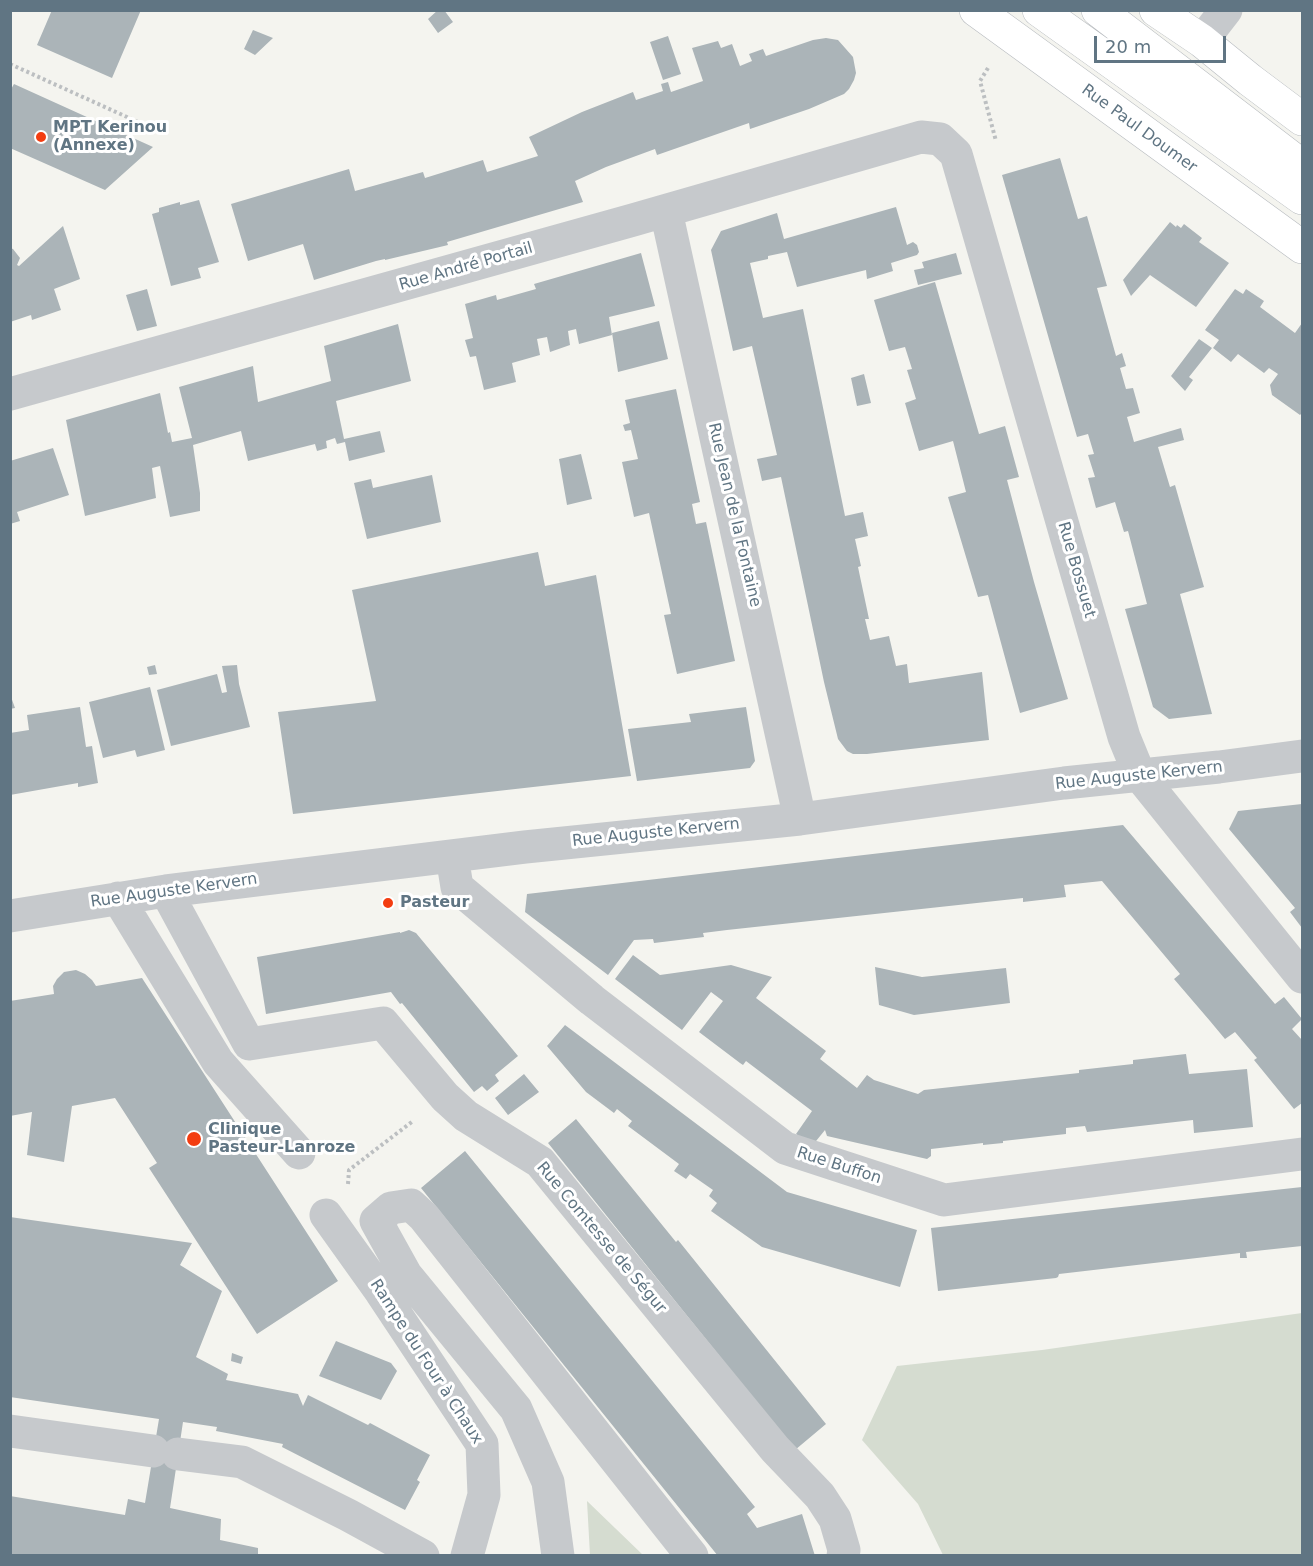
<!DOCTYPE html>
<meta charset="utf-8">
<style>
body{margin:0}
#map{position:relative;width:1313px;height:1566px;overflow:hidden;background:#f4f4ef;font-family:"DejaVu Sans",sans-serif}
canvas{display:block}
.frame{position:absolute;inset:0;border:12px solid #607583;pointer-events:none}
.scale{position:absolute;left:1094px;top:36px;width:132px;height:27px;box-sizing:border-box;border:3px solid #607583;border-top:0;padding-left:8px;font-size:18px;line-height:21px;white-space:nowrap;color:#607583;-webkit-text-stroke:4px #fff;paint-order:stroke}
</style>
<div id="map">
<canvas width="1313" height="1566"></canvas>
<div class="frame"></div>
<div class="scale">20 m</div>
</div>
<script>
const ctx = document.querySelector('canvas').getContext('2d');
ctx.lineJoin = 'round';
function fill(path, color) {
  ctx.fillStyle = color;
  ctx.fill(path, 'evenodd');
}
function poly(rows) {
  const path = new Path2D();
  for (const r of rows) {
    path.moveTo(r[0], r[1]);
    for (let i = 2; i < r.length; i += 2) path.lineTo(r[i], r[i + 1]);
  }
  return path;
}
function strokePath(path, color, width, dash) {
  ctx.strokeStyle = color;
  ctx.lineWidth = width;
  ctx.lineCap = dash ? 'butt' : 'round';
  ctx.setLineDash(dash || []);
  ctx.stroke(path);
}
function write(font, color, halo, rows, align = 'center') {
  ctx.font = font + ' "DejaVu Sans",sans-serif';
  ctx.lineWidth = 6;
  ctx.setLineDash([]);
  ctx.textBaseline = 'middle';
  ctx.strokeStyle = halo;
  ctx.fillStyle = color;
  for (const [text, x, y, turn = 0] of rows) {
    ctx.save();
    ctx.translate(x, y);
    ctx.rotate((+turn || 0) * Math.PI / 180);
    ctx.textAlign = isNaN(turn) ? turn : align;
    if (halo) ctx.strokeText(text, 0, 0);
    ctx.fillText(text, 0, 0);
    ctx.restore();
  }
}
const green = poly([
 [1302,1313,1302,1555,943,1555,918,1504,862,1440,897,1366,1042,1350],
 [587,1501,643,1555,590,1555]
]);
const building = poly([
 [52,10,141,10,112,78,37,45],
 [438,10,444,10,453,22,438,33,428,19],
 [253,30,273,38,255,55,244,49],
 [668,36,681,74,663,80,650,42],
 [826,38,838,40,853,57,856,73,854,80,849,89,844,94,809,109,750,129,749,123,657,155,655,149,606,167,575,181,583,202,447,242,448,245,444,246,385,260,385,259,376,261,314,280,303,244,248,261,231,204,349,169,355,191,423,172,425,178,483,160,487,172,538,156,529,137,582,112,633,92,636,100,663,91,661,84,668,82,671,92,703,81,692,48,718,41,721,48,732,44,740,66,752,61,749,54,763,49,766,56,813,40],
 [14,84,153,147,105,190,10,148,10,91],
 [1060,158,1078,219,1087,216,1107,286,1097,288,1116,356,1122,353,1126,366,1120,368,1126,389,1133,388,1140,413,1127,417,1134,442,1181,428,1184,440,1158,447,1170,487,1175,485,1204,587,1180,594,1212,714,1169,719,1153,707,1125,609,1147,604,1128,531,1124,532,1115,502,1096,508,1088,478,1095,477,1088,455,1094,454,1088,434,1077,437,1002,175],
 [199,200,219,262,198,268,201,278,171,286,152,214,159,212,159,208,180,202,180,205],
 [896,207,907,245,913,242,917,245,919,252,917,255,891,263,893,271,867,279,866,270,797,287,787,252,768,256,768,259,750,263,763,318,803,309,845,516,863,512,868,536,855,539,861,566,858,567,869,619,865,619,870,640,889,636,896,666,907,664,909,683,982,672,989,740,867,754,853,754,847,751,838,739,824,682,781,477,762,481,757,459,777,455,752,346,733,351,711,250,721,231,777,213,784,239],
 [1170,222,1176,227,1177,225,1181,228,1184,224,1202,238,1199,242,1229,263,1196,307,1150,275,1131,296,1123,280],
 [63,226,80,279,54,289,61,310,32,320,31,315,10,322,10,248,13,249,20,258,17,265,19,266],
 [641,253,655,306,609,317,612,335,579,344,576,329,568,331,570,345,550,352,547,337,537,339,540,355,512,363,516,382,484,390,476,356,470,357,465,340,473,338,465,304,496,295,497,300,536,289,534,284],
 [956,253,962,274,918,285,914,270,924,268,922,262],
 [935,282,979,434,1005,426,1019,477,1007,480,1034,582,1068,699,1020,713,988,595,978,597,948,497,966,492,953,441,919,451,905,403,916,399,907,370,912,369,905,347,889,351,874,300],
 [147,289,157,326,137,331,126,295],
 [1235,289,1243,294,1246,289,1264,301,1260,307,1295,333,1302,323,1302,413,1300,415,1272,395,1270,385,1278,374,1269,368,1264,373,1238,354,1231,362,1213,348,1219,340,1205,330],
 [659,321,668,359,618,372,612,333],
 [398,324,411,381,336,401,344,439,380,431,385,452,349,461,345,442,337,444,335,438,326,441,327,448,317,451,315,444,248,461,241,431,193,445,200,493,200,511,170,517,160,466,152,468,156,498,85,516,66,420,160,393,168,433,170,432,172,442,192,438,179,387,253,366,258,402,331,381,324,346],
 [1199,339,1212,348,1189,377,1193,380,1185,391,1171,376],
 [864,374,871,403,857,406,851,378],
 [676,389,700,502,692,504,696,524,706,522,735,661,677,674,664,615,671,614,649,513,634,517,622,462,638,459,631,430,625,431,623,425,630,423,625,400],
 [53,448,69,495,17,512,20,521,10,524,10,461],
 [581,454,592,499,567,505,559,459],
 [432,475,441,522,367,539,354,483,371,479,373,488],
 [538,552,545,586,596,575,631,776,293,814,278,712,376,701,352,590],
 [155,665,157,674,149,675,147,667],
 [237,665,239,684,250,727,171,746,157,690,217,674,222,693,227,692,222,666],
 [150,687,165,750,137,757,135,750,103,758,89,702],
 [10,694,15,708,10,709],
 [80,707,86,747,92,746,98,783,78,787,78,783,10,795,10,733,29,730,27,715],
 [746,707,755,761,750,768,637,781,628,729,691,722,689,714],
 [1302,804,1302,928,1290,912,1295,908,1229,829,1238,811],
 [1123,825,1275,1004,1284,997,1302,1019,1292,1029,1302,1040,1302,1103,1294,1109,1254,1060,1257,1058,1235,1032,1225,1039,1210,1021,1174,979,1180,974,1102,881,1064,885,1066,897,1023,902,1023,898,727,930,703,933,704,937,654,943,653,939,634,940,608,975,525,912,527,894],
 [409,930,416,933,518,1056,495,1075,499,1081,487,1091,482,1086,474,1092,402,1003,400,1004,391,992,266,1014,257,957,400,932,400,933],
 [633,955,660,975,731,965,772,977,756,998,826,1051,820,1059,857,1088,867,1075,874,1080,918,1094,924,1090,1079,1073,1079,1070,1133,1064,1133,1060,1186,1054,1189,1074,1247,1069,1253,1127,1194,1133,1193,1120,1087,1132,1085,1126,1066,1128,1066,1134,1003,1141,1003,1143,983,1145,983,1143,931,1149,931,1156,927,1159,827,1136,825,1130,812,1146,796,1134,812,1111,746,1061,743,1065,740,1063,699,1032,723,1001,711,992,682,1030,615,979],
 [875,967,922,977,1006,968,1010,1003,914,1015,879,1005],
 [76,970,85,974,92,980,96,986,142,978,338,1281,257,1334,149,1168,157,1163,115,1098,72,1106,64,1162,27,1155,32,1112,10,1116,10,1001,54,994,53,986,57,979,64,972],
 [565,1025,787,1192,917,1230,900,1287,762,1247,711,1211,717,1203,709,1196,713,1190,690,1174,686,1179,674,1171,679,1164,628,1126,632,1121,617,1109,614,1113,586,1092,547,1046],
 [524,1074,539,1092,508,1115,495,1098],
 [576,1119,676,1242,678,1240,826,1424,795,1450,548,1143],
 [465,1151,755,1507,747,1514,757,1528,802,1514,815,1556,718,1556,421,1188],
 [1302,1187,1302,1246,1246,1252,1247,1258,1240,1258,1240,1253,1059,1274,1058,1277,1056,1278,938,1291,931,1228],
 [10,1217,192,1243,180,1265,222,1291,196,1357,228,1374,226,1380,298,1394,303,1406,308,1395,368,1425,370,1423,430,1455,417,1480,420,1482,405,1510,282,1447,283,1444,216,1431,217,1427,183,1422,170,1508,221,1519,220,1540,258,1548,258,1556,10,1556,10,1496,125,1515,128,1499,145,1503,159,1419,10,1397],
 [336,1341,391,1363,397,1371,381,1400,319,1376],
 [232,1353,243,1357,241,1364,231,1361]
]);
const path = poly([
 [10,64,149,127],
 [988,68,980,81,996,141],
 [348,1184,349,1170,413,1121]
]);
const minor = poly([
 [1202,41,1226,10],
 [666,211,800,819],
 [10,394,633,220,921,137,940,139,956,154,1124,737,1140,776,1302,977],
 [452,856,457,887,592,1000,785,1148,944,1200,1302,1154],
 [166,891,249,1044,383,1023,445,1097,466,1116,540,1162,775,1449,820,1496,835,1519,844,1550,843,1556],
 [118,898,218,1062,299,1153],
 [10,916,166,891,525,847,800,819,1064,783,1219,767,1302,756],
 [326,1215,381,1292,482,1444,484,1495,467,1556],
 [10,1431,153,1451],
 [178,1454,242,1462,348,1515,423,1556],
 [558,1556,548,1482,516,1409,406,1275,376,1221,391,1208,411,1205,424,1217,692,1556]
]);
const major = poly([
 [976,10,1302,247],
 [1039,10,1302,198],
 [1098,10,1302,166],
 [1156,10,1202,41,1250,80,1302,119]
]);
const markers = [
 [41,137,6,"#f33d11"],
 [388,903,6,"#f33d11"],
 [194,1139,8,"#f33d11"]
];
const poiNames = [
 ["MPT Kerinou",53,128],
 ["(Annexe)",53,146],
 ["Pasteur",400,903],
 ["Clinique",208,1130],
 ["Pasteur-Lanroze",208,1148]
];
const streetNames = [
 ["Rue Paul Doumer",1139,129,36],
 ["Rue André Portail",466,267,-16],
 ["Rue Jean de la Fontaine",734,515,77],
 ["Rue Bossuet",1076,570,74],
 ["Rue Auguste Kervern",1139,776,-6],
 ["Rue Auguste Kervern",656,833,-6],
 ["Rue Auguste Kervern",174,891,-8],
 ["Rue Buffon",839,1166,18],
 ["Rue Comtesse de Ségur",601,1238,50],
 ["Rampe du Four à Chaux",426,1362,57]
];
fill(green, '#d5dcd0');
fill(building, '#abb4b8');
strokePath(major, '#b6babe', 34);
strokePath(path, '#bcbfc1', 4, [3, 3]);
strokePath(minor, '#c6c9cc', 33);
strokePath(major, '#fff', 33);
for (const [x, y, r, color] of markers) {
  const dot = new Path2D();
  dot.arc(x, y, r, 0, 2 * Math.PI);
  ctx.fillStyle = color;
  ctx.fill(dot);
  strokePath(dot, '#fff', 2);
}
write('bold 16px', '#607583', '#fff', poiNames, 'left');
write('16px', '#607583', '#fff', streetNames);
</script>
